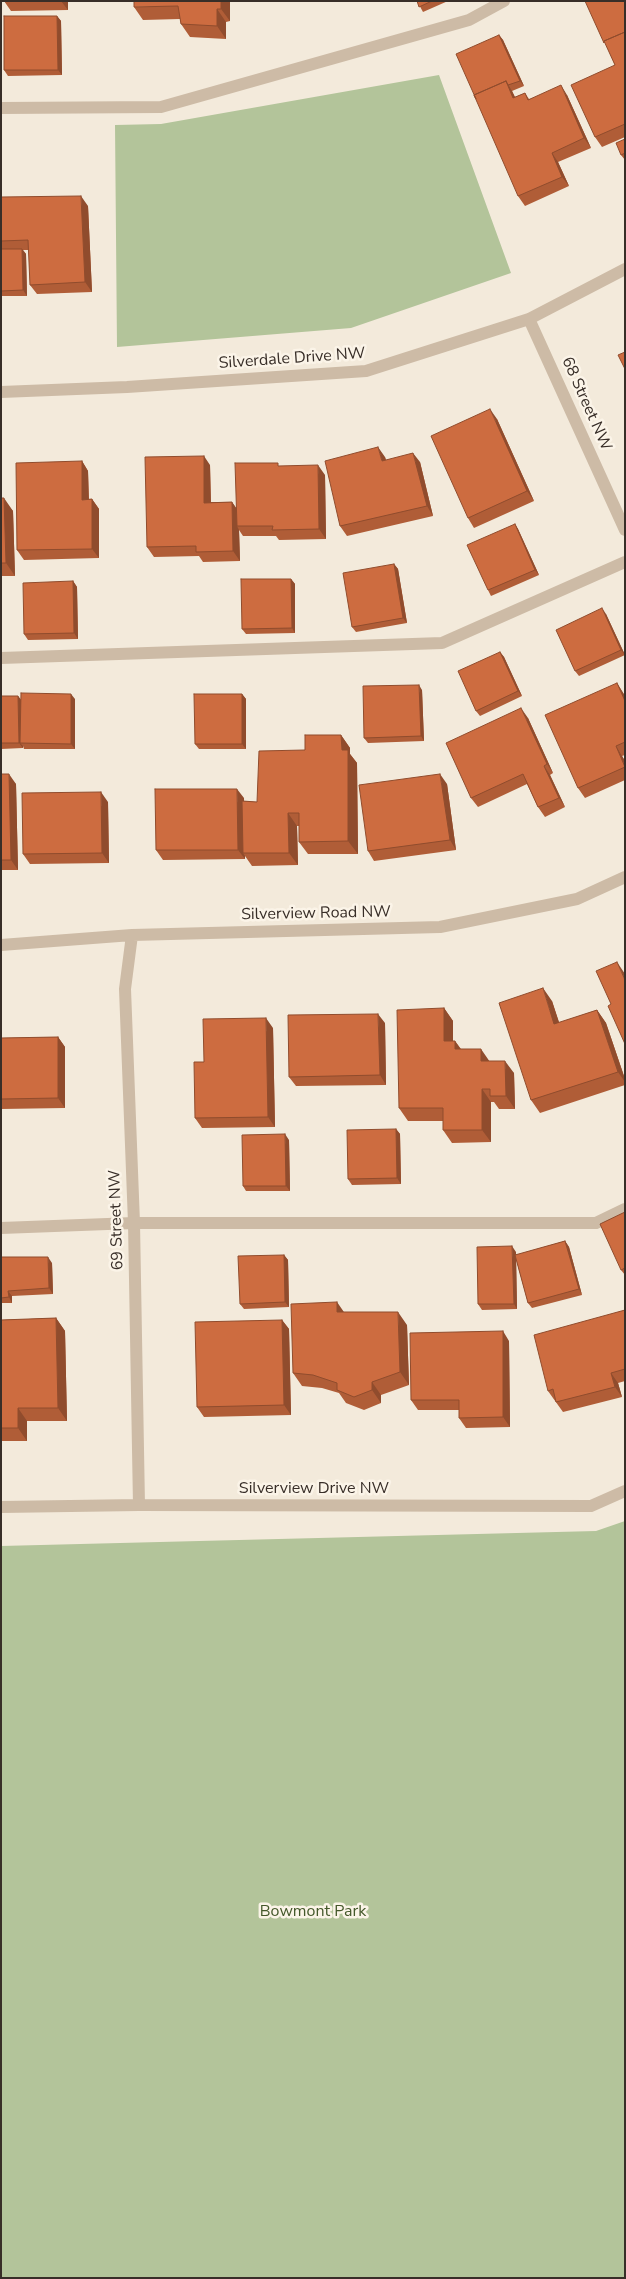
<!DOCTYPE html>
<style>
body{margin:0}
#map{position:relative;width:626px;height:2279px;overflow:hidden;background:#f3eadb;font-family:"Nunito Sans",sans-serif}
canvas{display:block}
.frame{position:absolute;inset:0;border:2px solid #382e28;pointer-events:none}
</style>
<div id="map">
<canvas width="626" height="2279"></canvas>
<div class="frame"></div>
</div>
<script>
const ctx = document.querySelector('canvas').getContext('2d');
ctx.lineJoin = 'round';
function fill(path, color) {
  ctx.fillStyle = color;
  ctx.fill(path, 'evenodd');
}
function poly(rows) {
  const path = new Path2D();
  for (const r of rows) {
    path.moveTo(r[0], r[1]);
    for (let i = 2; i < r.length; i += 2) path.lineTo(r[i], r[i + 1]);
  }
  return path;
}
function strokePath(path, color, width, dash) {
  ctx.strokeStyle = color;
  ctx.lineWidth = width;
  ctx.lineCap = dash ? 'butt' : 'round';
  ctx.setLineDash(dash || []);
  ctx.stroke(path);
}
function write(font, color, halo, rows, align = 'center') {
  ctx.font = font + ' "Nunito Sans",sans-serif';
  ctx.lineWidth = 5;
  ctx.setLineDash([]);
  ctx.textBaseline = 'middle';
  ctx.strokeStyle = halo;
  ctx.fillStyle = color;
  for (const [text, x, y, turn = 0] of rows) {
    ctx.save();
    ctx.translate(x, y);
    ctx.rotate((+turn || 0) * Math.PI / 180);
    ctx.textAlign = isNaN(turn) ? turn : align;
    if (halo) ctx.strokeText(text, 0, 0);
    ctx.fillText(text, 0, 0);
    ctx.restore();
  }
}
const green = poly([
 [439,75,511,273,351,328,117,347,115,125,161,124],
 [625,1521,625,2278,1,2278,1,1546,596,1531]
]);
const minor = poly([
 [1,108,161,107,469,20,504,1],
 [529,319,625,530],
 [1,392,127,387,366,371,529,319,625,269],
 [1,658,442,643,625,562],
 [132,935,125,989,134,1223,139,1505],
 [1,945,132,935,440,927,577,899,625,877],
 [1,1228,134,1223,596,1223,625,1209],
 [1,1507,139,1505,591,1506,625,1491]
]);
const wall = poly([
 [4,1,68,1,68,10,11,11],
 [230,1,230,21,226,22,226,39,190,37,181,24,180,19,143,20,134,7],
 [417,1,448,1,423,12],
 [625,1,625,137,602,147,595,137,615,65,606,44],
 [57,16,61,21,62,75,8,76,4,70],
 [499,35,503,40,524,86,512,91,515,97,525,93,529,99,567,95,591,148,558,162,569,186,525,206,518,196],
 [625,139,625,160,621,155],
 [1,197,88,206,92,292,37,294,30,285,29,250,23,250,26,254,27,296,1,296],
 [497,419,534,501,474,528,468,518],
 [385,457,386,460,420,462,433,516,347,536,340,526],
 [82,461,88,471,89,499,92,499,99,509,99,558,24,560,17,550],
 [210,465,211,502,232,502,236,508,281,466,325,475,326,539,279,540,276,536,243,536,239,530,240,561,203,562,199,556,154,557,147,547],
 [1,498,13,511,15,576,1,576],
 [515,524,518,529,539,575,491,596,488,590],
 [394,564,398,569,407,623,356,632,352,627],
 [291,579,295,584,295,633,246,634,242,629],
 [73,581,77,587,78,639,28,640,24,634],
 [606,614,625,655,579,676,575,671],
 [500,652,504,657,522,696,480,716,476,711],
 [617,683,625,696,625,755,622,756,625,761,625,780,585,798,578,788],
 [422,690,424,741,368,743,364,738],
 [242,694,246,699,246,749,199,749,195,744],
 [1,696,18,696,21,700,75,699,75,749,24,749,23,746,23,748,1,749],
 [528,718,553,773,550,775,565,807,545,817,538,807,527,784,478,807,471,798],
 [341,735,350,748,350,754,357,763,358,854,308,854,299,842,299,826,297,826,298,865,252,866,245,856,245,859,163,860,156,850,244,798,244,801,257,802,305,750],
 [1,774,16,784,18,870,1,870],
 [447,784,456,850,374,861,368,851],
 [108,802,109,863,30,864,23,854],
 [552,1001,559,1023,597,1010,606,1023,625,1079,625,1085,540,1113,531,1100],
 [444,1008,453,1021,453,1041,455,1041,461,1049,489,1061,514,1073,515,1109,499,1109,494,1102,491,1102,491,1142,452,1143,443,1130,443,1121,408,1121,399,1108],
 [385,1023,386,1085,296,1086,289,1077],
 [273,1028,275,1127,202,1128,195,1118,204,1062],
 [58,1037,65,1047,65,1108,1,1109,1,1038],
 [396,1129,400,1134,401,1184,352,1185,348,1179],
 [289,1140,290,1191,246,1191,243,1186],
 [625,1212,625,1275,621,1270],
 [565,1241,569,1247,582,1295,532,1308,528,1303,516,1259,517,1309,482,1310,478,1304,516,1252,516,1255],
 [284,1255,288,1260,289,1307,244,1309,240,1304],
 [1,1257,52,1263,53,1294,12,1296,12,1303,1,1303],
 [625,1310,625,1381,618,1383,622,1397,563,1412,548,1391],
 [56,1318,65,1331,67,1421,27,1421,27,1441,1,1441,1,1320],
 [282,1320,289,1329,291,1415,204,1417,197,1407],
 [407,1325,409,1385,381,1395,381,1403,364,1410,346,1403,339,1393,322,1388,302,1386,293,1373],
 [509,1341,510,1427,466,1428,459,1418,459,1410,418,1410,411,1400]
]);
const shadedWall = poly([
 [61,1,68,1,68,10],
 [221,1,230,1,230,21,221,9],
 [217,9,226,22,226,39,217,26],
 [57,16,61,21,62,75,58,70],
 [499,35,503,40,524,86,520,81],
 [506,81,512,91,520,108,513,98],
 [561,85,567,95,591,148,584,138],
 [552,153,558,162,569,186,562,177],
 [81,196,88,206,92,292,85,282],
 [22,249,26,254,27,296,23,290],
 [490,409,497,419,534,501,527,491],
 [378,447,385,457,389,471,382,461],
 [413,453,420,462,433,516,427,506],
 [204,456,210,465,211,512,204,503],
 [82,461,88,471,89,509,82,500],
 [318,465,325,475,326,539,319,529],
 [4,498,13,511,15,576,6,563],
 [92,499,99,509,99,558,92,549],
 [232,502,239,512,237,526,239,530,240,561,233,551],
 [515,524,518,529,539,575,535,570],
 [394,564,398,569,407,623,403,618],
 [291,579,295,584,295,633,292,628],
 [73,581,77,587,78,639,74,633],
 [602,608,606,614,625,655,621,650],
 [500,652,504,657,522,696,518,691],
 [617,683,625,696,625,701],
 [419,685,422,690,424,741,421,736],
 [71,694,75,699,75,749,71,744],
 [242,694,246,699,246,749,242,744],
 [18,696,22,701,20,743,23,746,23,748,19,743],
 [521,708,528,718,553,773,547,764],
 [341,735,350,748,350,754,357,763,358,854,348,841],
 [616,746,625,761,625,766],
 [544,766,550,775,565,807,559,798],
 [9,774,16,784,18,870,11,860],
 [440,774,447,784,456,850,450,840],
 [237,789,244,798,245,853,243,853,245,856,245,859,238,850],
 [101,792,108,802,109,863,102,853],
 [288,813,297,826,298,865,289,853],
 [617,962,625,974,625,980],
 [543,988,552,1001,564,1037,554,1024],
 [444,1008,453,1021,453,1054,444,1041],
 [597,1010,606,1023,625,1079,625,1082,618,1072],
 [378,1014,385,1023,386,1085,380,1075],
 [266,1018,273,1028,275,1127,268,1117],
 [58,1037,65,1047,65,1108,58,1098],
 [455,1041,464,1054,455,1049],
 [481,1049,490,1062,481,1061],
 [505,1061,514,1073,515,1109,506,1096],
 [482,1089,491,1102,491,1142,482,1130],
 [396,1129,400,1134,401,1184,397,1178],
 [285,1134,289,1140,290,1191,286,1186],
 [565,1241,569,1247,582,1295,579,1289],
 [512,1246,516,1252,517,1309,514,1304],
 [284,1255,288,1260,289,1307,285,1302],
 [48,1257,52,1263,53,1294,49,1288],
 [8,1291,12,1296,12,1303,9,1297],
 [337,1302,346,1315,337,1312],
 [398,1312,407,1325,409,1385,400,1372],
 [56,1318,65,1331,67,1421,58,1408],
 [282,1320,289,1329,291,1415,284,1405],
 [503,1331,509,1341,510,1427,503,1417],
 [611,1373,618,1383,622,1397,615,1387],
 [372,1382,381,1395,381,1403,372,1390],
 [18,1408,27,1421,27,1441,18,1428]
]);
const building = poly([
 [134,1,221,1,221,9,217,9,217,26,181,24,178,6,134,7,134,1],
 [417,1,432,1,419,7,417,1],
 [585,1,625,1,625,32,604,41,604,43,585,1],
 [4,16,57,16,58,70,4,70,4,16],
 [625,32,625,124,595,137,571,85,615,65,604,41,625,32],
 [499,35,520,81,508,85,506,81,474,95,476,99,456,54,499,35],
 [506,81,513,98,525,93,528,100,561,85,584,138,552,153,562,177,518,196,474,95,506,81],
 [625,139,625,153,621,155,616,143,625,139],
 [81,196,85,282,30,285,28,240,1,241,1,197,81,196],
 [1,249,22,249,23,290,1,291,1,249],
 [625,352,625,369,618,355,625,352],
 [490,409,527,491,468,518,431,436,490,409],
 [378,447,382,461,413,453,427,506,340,526,325,461,378,447],
 [204,456,204,503,232,502,233,551,196,552,196,546,147,547,145,457,204,456],
 [82,461,82,500,92,499,92,549,17,550,16,463,82,461],
 [235,463,278,463,278,466,318,465,319,529,272,530,273,526,237,526,235,463],
 [1,498,4,498,6,563,1,563,1,498],
 [515,524,535,570,488,590,467,545,515,524],
 [394,564,403,618,352,627,343,573,394,564],
 [241,579,291,579,292,628,242,629,241,579],
 [73,581,74,633,24,634,23,583,73,581],
 [602,608,621,650,575,671,556,630,602,608],
 [500,652,518,691,476,711,458,671,500,652],
 [617,683,625,701,625,742,616,746,625,767,578,788,545,715,617,683],
 [419,685,421,736,364,738,363,686,419,685],
 [21,693,71,694,71,744,20,743,21,693],
 [194,694,242,694,242,744,195,744,194,694],
 [1,696,18,696,19,743,1,743,1,696],
 [521,708,547,764,544,766,559,798,538,807,523,774,471,798,446,743,521,708],
 [305,735,341,735,342,750,348,750,348,841,299,842,299,813,288,813,289,853,243,853,242,801,257,802,259,751,305,750,305,735],
 [1,774,9,774,11,860,1,860,1,774],
 [440,774,450,840,368,851,359,785,440,774],
 [155,789,237,789,238,850,156,850,155,789],
 [101,792,102,853,23,854,22,793,101,792],
 [617,962,625,980,625,1044,608,1006,611,1004,596,971,617,962],
 [543,988,554,1024,597,1010,618,1072,531,1100,499,1003,543,988],
 [444,1008,444,1041,455,1041,455,1049,481,1049,481,1061,505,1061,506,1096,490,1096,490,1089,482,1089,482,1130,443,1130,443,1108,399,1108,397,1010,444,1008],
 [378,1014,380,1075,289,1077,288,1015,378,1014],
 [266,1018,268,1117,195,1118,194,1062,204,1062,203,1019,266,1018],
 [58,1037,58,1098,1,1099,1,1038,58,1037],
 [396,1129,397,1178,348,1179,347,1130,396,1129],
 [285,1134,286,1186,243,1186,242,1135,285,1134],
 [625,1212,625,1268,621,1270,600,1224,625,1212],
 [565,1241,579,1289,528,1303,515,1255,565,1241],
 [512,1246,514,1304,478,1304,477,1247,512,1246],
 [284,1255,285,1302,240,1304,238,1256,284,1255],
 [1,1257,48,1257,49,1288,8,1291,9,1297,1,1298,1,1257],
 [337,1302,337,1312,398,1312,400,1372,372,1382,372,1390,354,1397,337,1390,337,1383,313,1375,293,1373,291,1304,337,1302],
 [625,1310,625,1369,611,1373,615,1387,556,1402,553,1389,548,1391,534,1335,625,1310],
 [56,1318,58,1408,18,1408,18,1428,1,1428,1,1320,56,1318],
 [282,1320,284,1405,197,1407,195,1322,282,1320],
 [503,1331,503,1417,459,1418,459,1400,411,1400,410,1333,503,1331]
]);
const streetNames = [
 ["Silverdale Drive NW",292,359,-4],
 ["68 Street NW",586,404,66],
 ["Silverview Road NW",316,914,-1],
 ["69 Street NW",117,1220,-92],
 ["Silverview Drive NW",314,1489]
];
const parkNames = [
 ["Bowmont Park",313,1912]
];
fill(green, '#b3c49a');
strokePath(minor, '#cdbba6', 12);
fill(wall, '#b05d37');
fill(shadedWall, '#904c2d');
fill(building, '#cd6c40');
strokePath(building, '#904c2d', 1);
write('16px', '#382e28', '#fbf4e8', streetNames);
write('16px', '#44582a', '#fbf4e8', parkNames);
</script>
